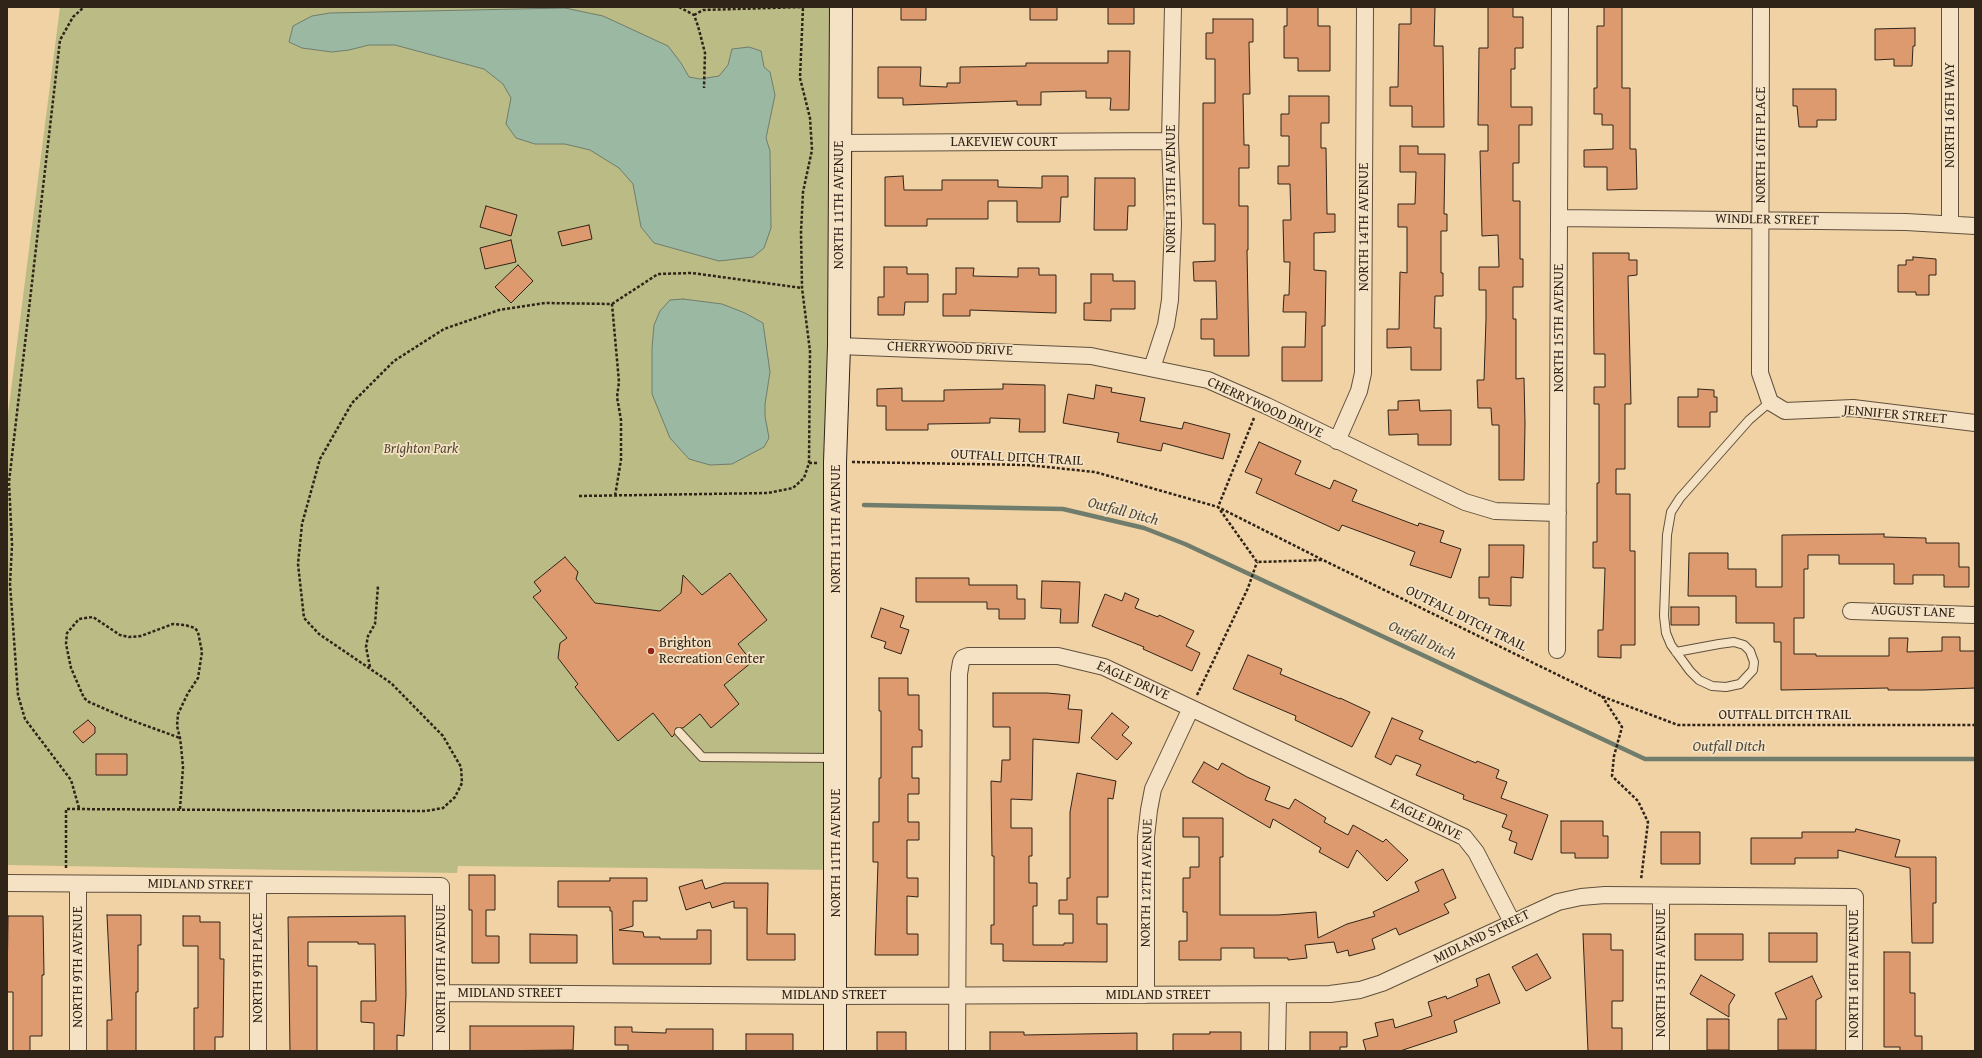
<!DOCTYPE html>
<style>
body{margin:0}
#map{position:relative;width:1982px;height:1058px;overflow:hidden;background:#f0d2a5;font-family:"Gentium Book Plus",serif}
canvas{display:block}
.frame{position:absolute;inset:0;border:8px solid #302419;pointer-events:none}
</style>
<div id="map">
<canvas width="1982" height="1058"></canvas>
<div class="frame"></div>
</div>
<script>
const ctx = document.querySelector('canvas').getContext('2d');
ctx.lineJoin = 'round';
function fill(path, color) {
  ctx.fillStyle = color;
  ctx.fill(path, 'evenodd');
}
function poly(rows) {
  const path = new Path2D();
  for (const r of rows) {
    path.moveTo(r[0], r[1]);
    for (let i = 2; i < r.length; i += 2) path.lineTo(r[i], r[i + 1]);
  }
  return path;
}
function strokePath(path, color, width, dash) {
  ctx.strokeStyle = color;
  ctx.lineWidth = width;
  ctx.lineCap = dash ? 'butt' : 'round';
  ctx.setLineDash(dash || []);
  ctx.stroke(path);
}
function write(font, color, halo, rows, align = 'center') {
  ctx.font = font + ' "Gentium Book Plus",serif';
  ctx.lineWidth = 3.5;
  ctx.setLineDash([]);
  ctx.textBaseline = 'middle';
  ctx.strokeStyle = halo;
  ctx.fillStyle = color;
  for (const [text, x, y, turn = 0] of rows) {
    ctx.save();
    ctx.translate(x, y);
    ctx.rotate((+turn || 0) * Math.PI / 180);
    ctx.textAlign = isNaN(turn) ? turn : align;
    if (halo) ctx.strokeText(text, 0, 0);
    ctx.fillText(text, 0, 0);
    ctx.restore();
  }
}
const green = poly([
 [60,7,842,7,836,870,458,866,457,873,7,865,7,422]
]);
const water = poly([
 [565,8,603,16,668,46,681,63,689,77,700,79,719,76,728,65,732,49,749,47,761,51,764,67,770,72,775,95,766,138,770,151,771,228,764,248,753,257,719,261,654,243,641,227,633,184,619,168,590,150,565,144,535,144,516,138,506,124,511,98,503,84,484,69,395,45,369,45,349,50,332,52,302,48,289,42,293,26,312,16,330,13,565,8],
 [683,299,722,304,745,313,763,323,770,372,765,404,765,416,769,438,764,447,732,464,710,465,689,459,670,438,652,394,652,348,654,325,660,311,670,300,683,299]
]);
const stream = poly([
 [864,505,1063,509,1144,528,1185,544,1645,759,1975,759]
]);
const building = poly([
 [901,7,926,7,926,20,901,20,901,7],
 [1030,7,1057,7,1057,20,1030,20,1030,7],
 [1108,7,1134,7,1134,24,1108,24,1108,7],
 [1287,7,1318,7,1318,26,1330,26,1330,71,1298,71,1298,58,1284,58,1284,26,1287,26,1287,7],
 [1411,7,1435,7,1434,46,1443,46,1444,127,1412,127,1412,106,1390,106,1390,87,1398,87,1399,24,1411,24,1411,7],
 [1488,7,1513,7,1513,17,1523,17,1523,48,1515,48,1515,69,1511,69,1511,107,1532,107,1532,125,1519,125,1519,163,1513,163,1513,201,1520,201,1520,259,1523,259,1523,287,1513,287,1513,319,1516,319,1516,379,1524,378,1525,424,1524,480,1499,480,1499,425,1492,425,1491,408,1478,408,1477,380,1484,380,1486,319,1486,290,1479,290,1479,267,1499,267,1498,235,1482,236,1480,151,1488,151,1488,125,1478,125,1479,48,1488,48,1488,7],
 [1604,7,1622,7,1622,88,1630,88,1630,149,1636,149,1637,189,1607,190,1607,167,1584,167,1584,150,1613,149,1613,125,1602,125,1602,114,1594,114,1594,88,1597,88,1597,26,1604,26,1604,7],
 [1213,19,1253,19,1253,42,1249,42,1250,94,1243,94,1244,145,1249,145,1249,168,1239,168,1239,206,1248,206,1248,250,1247,250,1249,356,1214,356,1214,339,1201,339,1201,319,1217,319,1216,281,1194,281,1193,262,1215,261,1215,224,1203,224,1203,103,1215,103,1215,59,1206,59,1206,33,1213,33,1213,19],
 [1915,28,1915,46,1913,46,1912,66,1894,66,1894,59,1875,60,1875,29,1915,28],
 [1108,51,1130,51,1129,110,1110,110,1111,98,1086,98,1086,91,1041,92,1041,105,1017,105,1017,101,903,105,903,98,878,98,878,67,921,67,920,86,947,87,947,83,960,83,960,67,1026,66,1026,63,1108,63,1108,51],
 [1793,89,1836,89,1836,120,1817,120,1817,127,1799,127,1797,106,1793,106,1793,89],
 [1289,96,1329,96,1329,123,1321,123,1321,148,1326,148,1327,214,1335,214,1335,232,1314,233,1314,270,1326,271,1325,326,1322,326,1322,381,1282,381,1282,347,1305,347,1306,312,1283,312,1284,295,1289,295,1290,262,1284,262,1283,220,1291,220,1290,184,1278,184,1278,166,1289,166,1289,136,1281,136,1281,114,1289,114,1289,96],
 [1400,146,1418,146,1418,154,1445,154,1444,214,1447,214,1447,231,1441,231,1441,273,1443,273,1443,296,1435,296,1434,328,1441,328,1441,370,1411,370,1411,347,1387,348,1387,329,1399,329,1400,272,1407,273,1407,227,1398,227,1398,204,1415,204,1416,172,1400,172,1400,146],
 [903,176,904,190,942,190,942,180,998,180,998,187,1042,188,1042,176,1068,176,1068,197,1061,197,1060,222,1017,222,1017,201,988,201,988,219,927,219,927,226,885,226,885,177,903,176],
 [1095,178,1135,178,1135,206,1128,206,1127,230,1094,230,1095,178],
 [486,206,517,215,511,236,480,227,486,206],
 [589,225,592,239,562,246,558,232,589,225],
 [511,240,516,262,485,269,480,248,511,240],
 [1593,253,1629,253,1629,260,1637,260,1637,275,1628,276,1631,404,1625,404,1625,469,1616,469,1616,494,1630,494,1630,551,1635,551,1635,645,1621,645,1621,658,1598,657,1598,630,1603,630,1605,568,1593,568,1593,542,1597,542,1597,483,1599,483,1599,404,1594,404,1594,387,1605,387,1605,354,1594,354,1593,253],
 [1913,257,1936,259,1936,275,1929,275,1929,295,1916,295,1916,292,1898,292,1898,265,1906,265,1906,260,1913,260,1913,257],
 [518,265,533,281,511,303,495,287,518,265],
 [884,267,907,267,907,274,928,274,928,302,905,302,904,315,878,315,878,297,884,297,884,267],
 [956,268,974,268,973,276,1018,277,1018,268,1039,268,1039,275,1056,275,1056,313,970,310,970,316,943,316,943,294,956,294,956,268],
 [1091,274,1113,274,1113,281,1135,281,1135,309,1111,309,1111,321,1084,320,1084,303,1091,303,1091,274],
 [1003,384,1045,385,1045,432,1019,432,1020,419,990,418,990,423,928,424,928,430,886,430,886,406,877,406,877,389,902,388,902,401,944,401,944,390,1003,389,1003,384],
 [1096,385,1112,388,1111,392,1145,398,1140,421,1182,429,1184,422,1230,434,1223,459,1163,443,1161,451,1117,442,1119,433,1063,423,1068,394,1094,399,1096,385],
 [1698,389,1714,390,1714,397,1717,397,1717,412,1710,412,1710,427,1678,427,1678,397,1698,397,1698,389],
 [1419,400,1420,411,1451,410,1451,445,1418,445,1418,434,1389,435,1388,410,1398,410,1398,401,1419,400],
 [1259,442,1301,461,1295,474,1330,489,1334,480,1357,490,1352,501,1418,526,1419,523,1444,531,1440,542,1461,549,1451,578,1410,565,1415,552,1342,525,1339,531,1256,493,1262,479,1245,472,1259,442],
 [1884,534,1884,537,1926,538,1926,543,1959,543,1959,567,1969,567,1969,587,1944,587,1944,575,1913,575,1913,584,1894,584,1894,564,1839,564,1839,555,1808,555,1808,569,1804,569,1804,618,1794,618,1794,654,1816,654,1816,656,1889,656,1889,638,1908,638,1907,652,1942,651,1942,637,1960,637,1960,651,1975,651,1975,688,1924,690,1888,690,1888,688,1781,690,1781,642,1774,642,1774,623,1736,623,1736,596,1688,596,1689,553,1728,553,1728,569,1756,569,1756,587,1782,587,1782,535,1884,534],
 [1489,545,1524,545,1523,578,1511,577,1511,606,1489,605,1489,598,1479,598,1479,577,1489,577,1489,545],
 [565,557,578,572,576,579,595,603,660,611,681,593,683,575,702,595,730,573,767,620,738,644,752,662,724,685,739,704,711,728,700,714,683,728,676,728,674,735,672,737,653,713,618,741,575,687,578,684,558,658,560,643,567,638,533,597,541,591,534,582,565,557],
 [916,578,969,578,969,585,1017,585,1017,599,1025,599,1025,619,999,619,999,609,987,609,987,602,916,602,916,578],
 [1042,581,1080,582,1078,623,1060,623,1061,609,1041,608,1042,581],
 [1125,593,1139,599,1135,608,1158,617,1159,615,1194,631,1186,646,1200,653,1192,671,1143,649,1144,647,1092,626,1105,594,1122,601,1125,593],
 [1671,607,1699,607,1699,625,1671,625,1671,607],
 [881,608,904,616,900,627,909,630,901,654,884,648,886,642,871,637,881,608],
 [1248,655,1282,669,1280,674,1340,699,1340,698,1370,712,1352,747,1295,720,1296,716,1233,689,1248,655],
 [879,678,908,678,908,695,919,695,919,730,922,730,922,747,912,747,912,778,919,778,919,794,908,794,908,822,919,822,919,840,907,840,907,878,918,878,918,897,907,896,907,934,918,934,918,955,875,955,878,862,873,862,873,822,879,822,879,778,881,778,881,711,879,711,879,678],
 [993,693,1047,693,1070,695,1068,709,1082,710,1079,743,1033,739,1032,800,1011,799,1011,828,1032,828,1032,856,1029,856,1029,883,1037,883,1037,906,1033,906,1033,945,1064,945,1064,943,1073,943,1073,914,1059,914,1059,900,1067,900,1067,878,1070,878,1070,812,1077,773,1116,781,1113,799,1108,798,1108,897,1097,897,1097,924,1107,924,1107,962,1003,961,1003,944,991,944,991,925,994,925,994,856,992,856,991,781,1001,782,1002,760,1010,760,1010,727,993,727,993,693],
 [1112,713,1129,727,1122,735,1132,743,1117,760,1091,738,1112,713],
 [1392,718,1423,731,1419,739,1476,763,1477,761,1499,770,1496,778,1507,782,1501,798,1548,815,1532,860,1514,853,1517,843,1509,840,1512,831,1502,827,1507,815,1463,799,1464,795,1416,775,1421,765,1396,755,1391,765,1375,757,1392,718],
 [88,720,95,727,95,733,83,743,73,732,88,720],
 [96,754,127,754,127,775,96,775,96,754],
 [1204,762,1218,770,1222,763,1247,777,1270,787,1265,800,1289,809,1295,799,1326,818,1324,822,1348,835,1353,825,1383,842,1386,839,1408,860,1387,881,1357,850,1348,868,1319,852,1321,848,1273,819,1270,828,1192,782,1204,762],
 [1183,818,1223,818,1223,857,1220,857,1220,915,1278,915,1316,912,1318,938,1347,924,1375,916,1373,912,1419,891,1415,882,1443,869,1456,898,1444,904,1449,913,1399,935,1396,928,1372,939,1375,949,1349,956,1348,950,1337,953,1334,942,1305,945,1307,958,1288,960,1288,958,1254,958,1254,948,1221,948,1221,960,1179,960,1179,941,1187,941,1187,912,1183,912,1183,878,1190,878,1190,867,1199,867,1199,837,1183,837,1183,818],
 [1561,821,1603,821,1603,836,1608,836,1608,858,1575,858,1575,853,1561,853,1561,821],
 [1856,829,1900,840,1895,857,1936,857,1936,903,1933,903,1933,943,1912,943,1910,868,1838,850,1838,858,1795,858,1795,864,1751,864,1751,838,1802,838,1802,832,1855,832,1856,829],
 [1661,832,1700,832,1700,864,1661,864,1661,832],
 [469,875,495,875,495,910,486,910,486,936,499,936,499,963,472,963,472,910,469,910,469,875],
 [610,878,647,878,647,901,633,901,633,926,619,930,643,932,644,937,660,937,660,939,697,939,697,930,711,930,711,964,613,964,612,911,610,911,610,907,558,907,558,881,610,881,610,878],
 [702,880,705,889,724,883,768,883,767,934,795,934,795,960,747,960,747,908,734,908,734,901,712,908,710,902,686,910,679,887,702,880],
 [107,915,141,915,141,945,138,945,138,992,136,992,136,1051,107,1051,107,1020,112,1020,107,915],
 [8,916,43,916,44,975,42,975,42,1036,30,1036,30,1051,13,1051,13,992,7,992,8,916],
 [183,916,200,916,200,922,220,922,220,959,224,959,223,1037,215,1037,215,1051,194,1051,194,1008,198,1008,198,946,183,946,183,916],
 [405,916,406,995,404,1036,397,1035,397,1051,374,1051,374,1023,361,1022,361,1001,376,1001,375,944,358,944,358,942,308,942,308,966,317,966,317,1051,290,1051,288,917,405,916],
 [1769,933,1817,933,1817,962,1769,962,1769,933],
 [530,934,577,935,577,963,530,963,530,934],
 [1583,934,1611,934,1611,950,1623,950,1623,1001,1612,1001,1612,1028,1622,1028,1622,1051,1588,1051,1583,934],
 [1695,934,1743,934,1743,960,1695,960,1695,934],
 [1884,952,1910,952,1910,993,1915,993,1915,1036,1922,1036,1922,1051,1900,1051,1900,1047,1884,1047,1884,952],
 [1537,954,1551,978,1526,991,1512,967,1537,954],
 [1489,974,1500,1003,1454,1021,1457,1032,1400,1051,1366,1051,1363,1040,1378,1036,1375,1023,1393,1019,1395,1028,1432,1016,1428,1002,1446,996,1447,999,1478,986,1476,979,1489,974],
 [1701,975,1735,995,1729,1005,1729,1017,1690,994,1701,975],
 [1812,976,1822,997,1816,1000,1816,1050,1778,1050,1778,1019,1787,1019,1775,993,1812,976],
 [1707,1019,1729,1019,1729,1050,1707,1050,1707,1019],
 [470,1026,574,1026,573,1050,470,1051,470,1026],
 [615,1027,632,1027,632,1032,666,1033,666,1029,713,1029,713,1051,628,1051,628,1045,615,1045,615,1027],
 [877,1032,906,1032,906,1051,877,1051,877,1032],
 [990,1032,1024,1032,1024,1035,1137,1033,1137,1051,990,1051,990,1032],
 [1210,1032,1241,1032,1241,1051,1173,1051,1173,1034,1210,1034,1210,1032],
 [1310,1032,1347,1032,1347,1047,1340,1047,1340,1051,1310,1051,1310,1032],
 [746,1034,793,1034,793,1051,746,1051,746,1034]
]);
const path = poly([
 [679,7,694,15,698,26,705,53,704,88],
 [694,15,703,10,803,7],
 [612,304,658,274,692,273,802,288],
 [1254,418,1218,507,1257,562,1322,560],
 [852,462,1027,465,1095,472,1218,507,1323,560,1601,696,1678,725,1975,725],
 [809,463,817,463],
 [579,496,768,493,793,488,804,478,809,463,810,351,802,288,801,232,803,192,812,150,810,118,800,78,803,7],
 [370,667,366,647,368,636,375,624,378,586],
 [1197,695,1248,588,1257,562],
 [1602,696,1622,727,1614,756,1612,776,1638,801,1648,822,1641,880],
 [79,808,71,780,25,719,18,695,10,584,12,545,9,482,60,40,73,17,84,7],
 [180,809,183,767,181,746,180,738,177,726,178,714,188,693,198,678,202,652,198,632,195,628,185,625,173,624,141,636,129,637,120,635,93,617,79,619,67,633,66,644,71,668,84,698,89,702,128,719,180,738],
 [66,868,66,809,426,811,443,808,455,797,462,783,461,767,443,736,391,683,319,634,304,618,298,564,302,524,320,459,352,403,394,361,444,329,499,310,545,303,612,304,619,382,617,397,621,420,621,460,615,496]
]);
const lane = poly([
 [1676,652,1719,644,1734,642,1744,645,1750,651,1754,662,1753,670,1740,684,1726,687,1712,686,1699,680,1690,671,1671,645,1666,633,1664,616,1667,535,1671,512,1680,498,1749,420,1770,402],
 [679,732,702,757,835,758]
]);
const street = poly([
 [1761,7,1760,373,1770,402,1785,411,1853,408,1975,423],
 [839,143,1170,141],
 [1559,218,1906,222,1975,226],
 [1950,224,1950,7],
 [839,346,1091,356,1208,380,1267,406,1465,502,1495,511,1558,513],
 [1152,368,1166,325,1170,300,1173,224,1170,141,1173,7],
 [1337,441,1359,391,1363,373,1365,7],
 [1851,611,1975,615],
 [1557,650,1560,7],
 [7,883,441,886,441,1051],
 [78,884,78,1051],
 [441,993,836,996,1330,994,1360,990,1382,983,1558,902,1581,897,1605,895,1855,897,1854,1051],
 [1146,995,1146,837,1149,810,1153,789,1191,708],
 [258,1051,258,886],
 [957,1051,959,674,961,662,963,658,968,656,1058,656,1104,667,1464,837,1476,852,1512,922],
 [1277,1051,1278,996],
 [1661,1051,1661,896]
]);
const secondary = poly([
 [835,1051,835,462,839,346,841,7]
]);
const markers = [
 [651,651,4,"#8f2418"]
];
const streetNames = [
 ["NORTH 16TH WAY",1950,115,-90],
 ["LAKEVIEW COURT",1004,142],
 ["NORTH 16TH PLACE",1761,145,-90],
 ["NORTH 13TH AVENUE",1171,189,-90],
 ["NORTH 11TH AVENUE",839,205,-90],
 ["WINDLER STREET",1767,220,1],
 ["NORTH 14TH AVENUE",1364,227,-90],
 ["NORTH 15TH AVENUE",1559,328,-90],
 ["CHERRYWOOD DRIVE",950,349,2],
 ["CHERRYWOOD DRIVE",1265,408,25],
 ["JENNIFER STREET",1895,415,5],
 ["OUTFALL DITCH TRAIL",1017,458,3],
 ["NORTH 11TH AVENUE",836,529,-90],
 ["AUGUST LANE",1913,612,2],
 ["OUTFALL DITCH TRAIL",1466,619,26],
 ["EAGLE DRIVE",1133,681,24],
 ["OUTFALL DITCH TRAIL",1785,715],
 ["EAGLE DRIVE",1426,820,26],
 ["NORTH 11TH AVENUE",836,853,-90],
 ["NORTH 12TH AVENUE",1147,883,-89],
 ["MIDLAND STREET",200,885,1],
 ["MIDLAND STREET",1482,937,-26],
 ["NORTH 9TH AVENUE",78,967,-90],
 ["NORTH 9TH PLACE",258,968,-90],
 ["NORTH 10TH AVENUE",441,969,-90],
 ["NORTH 15TH AVENUE",1661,973,-90],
 ["NORTH 16TH AVENUE",1854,974,-90],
 ["MIDLAND STREET",510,993],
 ["MIDLAND STREET",834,995],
 ["MIDLAND STREET",1158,995]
];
const parkNames = [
 ["Brighton Park",421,449]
];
const poiNames = [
 ["Brighton",659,643],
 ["Recreation Center",659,659]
];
const waterNames = [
 ["Outfall Ditch",1123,512,15],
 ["Outfall Ditch",1422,641,25],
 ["Outfall Ditch",1729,747]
];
fill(green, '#bbbb85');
fill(water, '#9bb8a3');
strokePath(water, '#707d6c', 1);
strokePath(stream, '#707d6c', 4.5);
fill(building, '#dd9a6e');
strokePath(building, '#302419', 1);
strokePath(lane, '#60503c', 10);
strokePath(street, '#60503c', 18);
strokePath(secondary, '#302419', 24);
strokePath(path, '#302419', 2.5, [3, 2]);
strokePath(lane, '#f5e2c4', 8);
strokePath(street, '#f5e2c4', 16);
strokePath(secondary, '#f5e2c4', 22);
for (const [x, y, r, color] of markers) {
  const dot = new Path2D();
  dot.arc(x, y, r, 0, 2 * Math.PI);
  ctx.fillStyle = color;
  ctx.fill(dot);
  strokePath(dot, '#f5e2c4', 1.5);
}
write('14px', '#302419', '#f5e2c4', streetNames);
write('italic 14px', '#534a34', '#f5e2c4', parkNames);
write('14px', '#302419', '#f5e2c4', poiNames, 'left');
write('italic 15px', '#4b493c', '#f5e2c4', waterNames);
</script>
